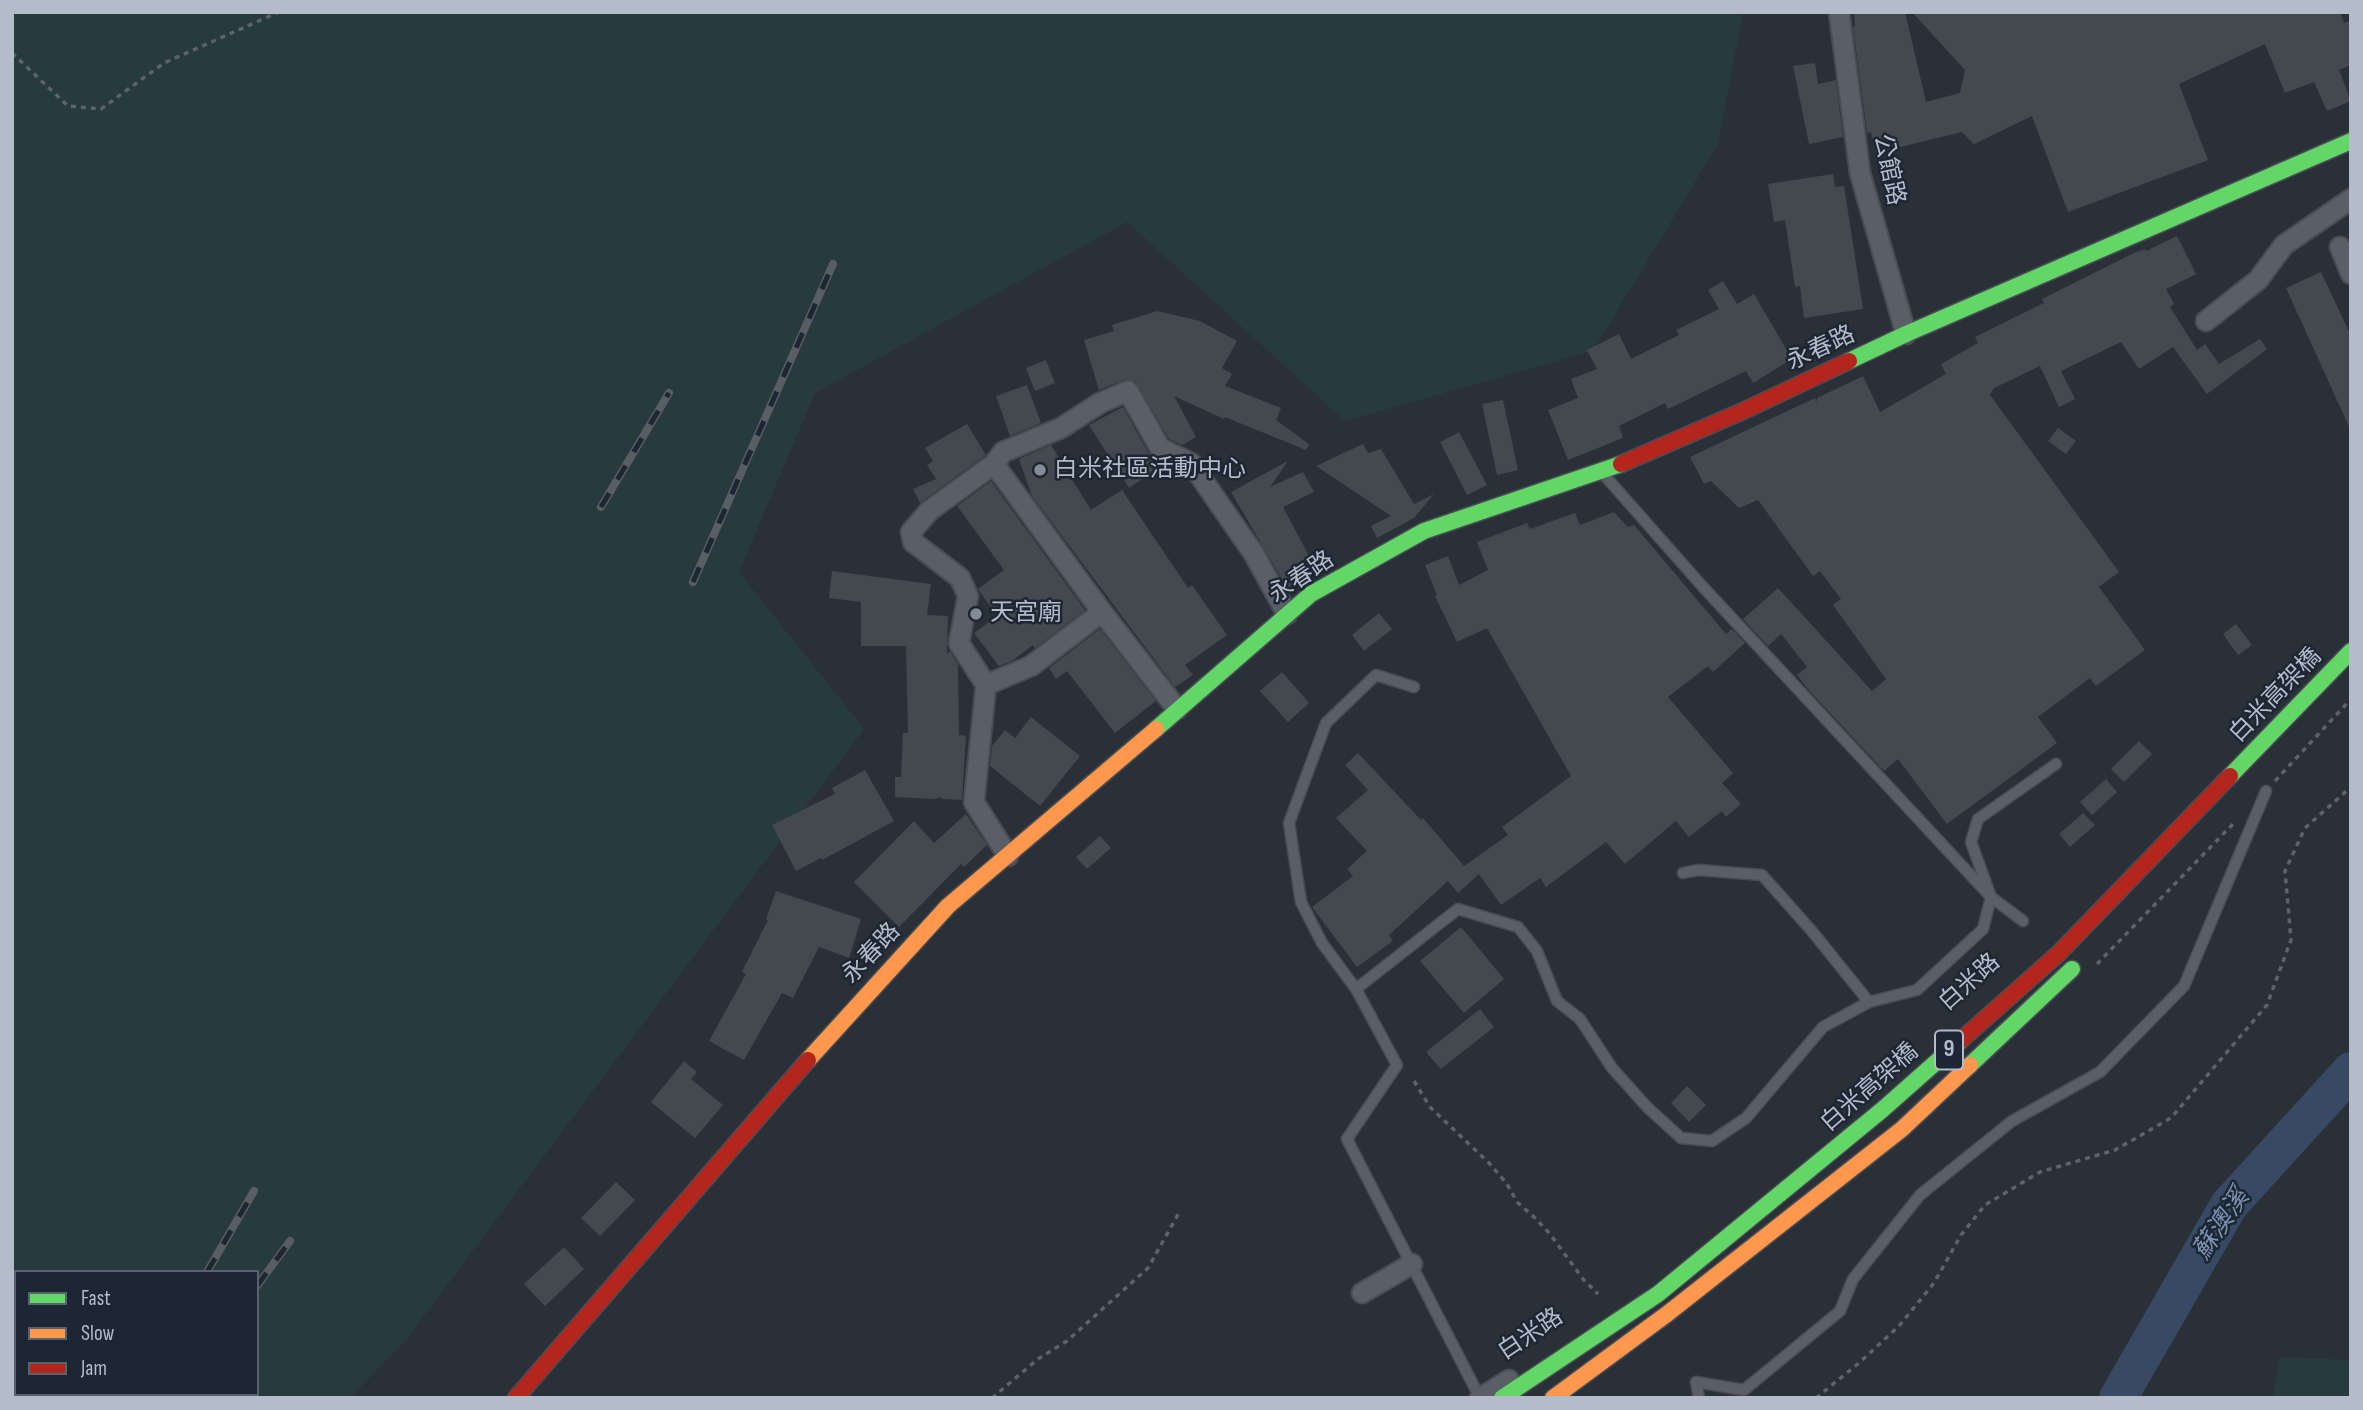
<!DOCTYPE html>
<meta charset="utf-8">
<style>
body{margin:0}
#map{position:relative;width:2363px;height:1410px;overflow:hidden;background:#2a3038;font-family:"Sofia Sans Condensed",sans-serif}
canvas{display:block}
.frame{position:absolute;inset:0;border:14px solid #b4bcc9;pointer-events:none}
.legend{position:absolute;left:14px;top:1270px;width:245px;height:126px;box-sizing:border-box;background:#1d2633;border:2px solid #59626f;margin:0;padding:9px 12px;list-style:none;font-size:21px;color:#b4bcc9}
.legend li{display:flex;align-items:center;gap:14px;height:35px}
.legend b{width:35px;border:2px solid #59626f}
</style>
<div id="map">
<canvas width="2363" height="1410"></canvas>
<div class="frame"></div>
<ul class="legend">
<li><b style="height:9px;background:#63d668"></b>Fast</li>
<li><b style="height:9px;background:#ff974d"></b>Slow</li>
<li><b style="height:9px;background:#b3261e"></b>Jam</li>
</ul>
</div>
<script>
const ctx = document.querySelector('canvas').getContext('2d');
ctx.lineJoin = 'round';
function fill(path, color) {
  ctx.fillStyle = color;
  ctx.fill(path, 'evenodd');
}
function poly(rows) {
  const path = new Path2D();
  for (const r of rows) {
    path.moveTo(r[0], r[1]);
    for (let i = 2; i < r.length; i += 2) path.lineTo(r[i], r[i + 1]);
  }
  return path;
}
function strokePath(path, color, width, dash) {
  ctx.strokeStyle = color;
  ctx.lineWidth = width;
  ctx.lineCap = dash ? 'butt' : 'round';
  ctx.setLineDash(dash || []);
  ctx.stroke(path);
}
function write(font, color, halo, rows, align = 'center') {
  ctx.font = font + ' "Sofia Sans Condensed","Noto Sans TC",sans-serif';
  ctx.lineWidth = 5;
  ctx.setLineDash([]);
  ctx.textBaseline = 'middle';
  ctx.strokeStyle = halo;
  ctx.fillStyle = color;
  for (const [text, x, y, turn = 0] of rows) {
    ctx.save();
    ctx.translate(x, y);
    ctx.rotate((+turn || 0) * Math.PI / 180);
    ctx.textAlign = isNaN(turn) ? turn : align;
    if (halo) ctx.strokeText(text, 0, 0);
    ctx.fillText(text, 0, 0);
    ctx.restore();
  }
}
const green = poly([
 [12,12,1743,12,1718,144,1593,351,1345,421,1127,222,815,393,739,572,864,729,406,1340,350,1398,12,1398],
 [16,1272,257,1272,257,1394,16,1394],
 [2280,1357,2351,1360,2351,1398,2273,1398]
]);
const river = poly([
 [2118,1398,2229,1205,2351,1071]
]);
const building = poly([
 [1854,12,1905,12,1926,102,1960,93,1965,70,1912,12,2340,12,2344,23,2351,20,2351,65,2339,70,2351,101,2327,111,2314,82,2285,93,2265,44,2179,84,2208,160,2068,212,2032,116,1974,144,1962,132,1876,153,1871,132,1867,133,1853,27,1855,26],
 [1815,63,1818,84,1836,80,1843,137,1809,144,1793,66],
 [1833,174,1835,187,1844,186,1863,309,1804,318,1800,286,1795,287,1785,220,1774,222,1768,184],
 [2177,236,2196,274,2166,289,2174,304,2170,307,2197,350,2205,344,2219,364,2260,339,2267,349,2207,394,2173,347,2139,369,2121,342,2061,371,2075,399,2059,407,2040,366,1994,388,1990,395,2119,572,2099,587,2145,650,2096,686,2090,678,2038,717,2057,743,1947,824,1898,759,1884,771,1807,688,1797,675,1807,667,1781,634,1768,646,1743,619,1778,588,1872,691,1886,679,1833,605,1841,599,1820,571,1813,576,1758,500,1739,508,1711,481,1704,484,1690,457,1815,398,1817,402,1817,398,1863,376,1880,412,1946,374,1941,364,1978,343,1975,337,2044,303,2042,299,2134,253,2145,249,2146,251],
 [2321,272,2351,336,2351,431,2286,288],
 [1723,281,1737,304,1754,294,1792,359,1753,383,1746,371,1668,409,1665,403,1619,426,1623,438,1568,460,1548,410,1578,398,1571,379,1597,369,1587,350,1619,334,1631,359,1679,335,1676,330,1719,309,1708,290],
 [1157,311,1200,321,1237,341,1222,368,1232,374,1225,386,1281,408,1276,420,1309,444,1306,450,1225,417,1224,419,1174,396,1196,437,1182,445,1169,439,1135,381,1124,380,1099,390,1084,340,1114,331,1112,325],
 [1046,360,1055,383,1035,391,1026,368],
 [1027,385,1041,423,1010,436,996,396],
 [1503,400,1518,470,1497,475,1482,404],
 [1123,407,1149,454,1165,464,1129,488,1089,425],
 [967,424,986,455,920,503,913,489,936,479,927,465,933,461,925,448],
 [2058,428,2076,441,2066,454,2048,441],
 [1459,432,1487,485,1467,495,1440,442],
 [1363,444,1368,453,1381,449,1414,504,1434,494,1414,518,1377,538,1371,526,1391,516,1316,466],
 [1051,445,1091,510,1122,490,1188,588,1192,585,1227,635,1185,665,1193,675,1175,687,1032,496,1019,459],
 [1288,461,1270,487,1303,472,1314,492,1283,507,1309,556,1316,553,1323,568,1287,588,1231,492],
 [991,481,1085,610,1035,648,1033,645,1012,661,999,666,974,633,997,616,978,589,1004,570,957,506],
 [1614,512,1628,527,1634,525,1726,634,1732,629,1745,643,1713,672,1708,666,1668,697,1733,773,1722,783,1741,804,1726,817,1722,811,1689,837,1676,821,1625,864,1606,842,1546,887,1540,878,1501,905,1479,874,1458,893,1448,881,1389,935,1393,941,1357,967,1312,907,1353,876,1347,869,1367,851,1336,818,1368,790,1345,765,1358,753,1421,820,1423,818,1464,866,1508,835,1502,827,1571,776,1487,628,1457,642,1435,596,1437,595,1425,565,1448,556,1459,585,1488,570,1477,542,1527,523,1530,529,1575,513,1580,525],
 [832,571,931,584,927,615,948,616,947,654,950,651,958,664,959,735,966,736,962,800,942,799,940,797,936,799,895,797,895,777,901,777,903,733,908,733,906,646,861,646,861,602,829,598],
 [1379,613,1392,629,1364,651,1352,635],
 [2236,624,2252,645,2238,655,2223,634],
 [1100,629,1156,701,1115,733,1067,671,1056,679,1049,668],
 [1282,672,1309,703,1288,722,1260,691],
 [1031,717,1080,756,1040,806,990,766,992,746,1005,730,1015,738],
 [2139,741,2152,754,2124,782,2111,769],
 [865,770,894,821,822,860,821,858,796,871,772,825,835,794,832,788],
 [2106,779,2117,792,2092,815,2080,802],
 [2083,813,2095,825,2070,847,2059,834],
 [966,814,987,845,964,867,961,864,899,927,854,882,914,821,934,843],
 [1100,836,1111,848,1087,869,1076,857],
 [776,891,861,919,849,958,819,947,793,998,782,993,744,1060,709,1041,746,974,742,972,768,920,766,919],
 [1461,927,1504,979,1464,1013,1420,961],
 [1480,1009,1494,1027,1441,1069,1426,1052],
 [684,1061,697,1072,691,1079,723,1105,695,1138,651,1102],
 [1687,1086,1706,1105,1689,1122,1671,1103],
 [616,1182,635,1200,600,1236,581,1218],
 [564,1247,584,1269,545,1306,524,1284]
]);
const path = poly([
 [12,53,68,106,101,109,164,63,279,12],
 [2275,781,2351,699],
 [2097,964,2233,824],
 [1414,1081,1430,1107,1490,1164,1507,1184,1517,1202,1534,1217,1550,1234,1583,1279,1598,1294],
 [992,1398,1038,1359,1067,1341,1148,1268,1180,1211],
 [1816,1398,1859,1363,1899,1326,1934,1283,1961,1235,1985,1205,2040,1172,2115,1150,2171,1118,2267,1005,2291,940,2285,871,2305,828,2351,787]
]);
const lane = poly([
 [1605,476,1703,587,1991,897,2023,921],
 [1683,873,1698,870,1762,875,1811,930,1869,1002],
 [1356,989,1322,943,1301,902,1289,823,1326,723,1376,675,1414,687],
 [1480,1398,1347,1139,1397,1065,1356,989,1458,909,1518,927,1537,951,1557,1001,1580,1019,1612,1068,1647,1107,1681,1138,1712,1141,1746,1118,1823,1027,1869,1002,1917,990,1983,929,1991,897,1971,842,1978,819,2056,764],
 [1699,1398,1696,1382,1744,1390,1840,1311,1853,1279,1920,1195,2012,1121,2100,1072,2184,986,2266,791]
]);
const street = poly([
 [1839,12,1860,173,1906,334],
 [2340,247,2351,274],
 [2206,321,2258,280,2284,245,2351,199],
 [994,464,1102,612],
 [986,685,1031,666,1102,612,1177,709],
 [1008,856,974,802,986,685,959,643,968,596,960,578,913,542,911,532,929,511,994,464,1003,452,1061,428,1100,403,1128,391,1160,448,1191,463,1254,554,1287,614],
 [1362,1293,1412,1264],
 [1480,1398,1509,1380]
]);
const fast = poly([
 [1849,361,1906,334,2351,141],
 [1156,729,1311,594,1424,531,1621,464],
 [2230,776,2351,651],
 [1970,1065,2072,969],
 [1502,1398,1658,1294,1882,1110,1960,1041]
]);
const slow = poly([
 [808,1060,948,906,1156,729],
 [1553,1398,1667,1314,1902,1129,1970,1065]
]);
const jam = poly([
 [1621,464,1743,411,1849,361],
 [1960,1041,2059,953,2230,776],
 [516,1398,808,1060]
]);
const rail = poly([
 [601,507,669,393],
 [693,582,833,264],
 [207,1272,254,1191],
 [257,1286,290,1241],
 [133,1398,135,1394],
 [178,1398,180,1394]
]);
const markers = [
 [1040,470,7,"#848b96"],
 [976,614,7,"#848b96"]
];
const shields = [
 [1949,1050,28]
];
const shieldNames = [
 ["9",1949,1050]
];
const streetNames = [
 ["公館路",1888,170,78],
 ["永春路",1821,349,-25],
 ["永春路",1302,578,-34],
 ["白米高架橋",2276,696,-46],
 ["永春路",872,954,-47],
 ["白米路",1970,983,-42],
 ["白米高架橋",1870,1088,-41],
 ["白米路",1531,1335,-34]
];
const poiNames = [
 ["白米社區活動中心",1054,470],
 ["天宮廟",990,614]
];
const waterNames = [
 ["蘇澳溪",2222,1225,-56]
];
fill(green, '#273a3e');
strokePath(river, '#384963', 38);
fill(building, '#444950');
strokePath(lane, '#484c53', 13);
strokePath(street, '#484c53', 23);
strokePath(fast, '#484c53', 19);
strokePath(slow, '#484c53', 19);
strokePath(jam, '#484c53', 19);
strokePath(path, '#5d636a', 3.5, [5, 5]);
strokePath(lane, '#5a5e66', 10);
strokePath(street, '#5a5e66', 19);
strokePath(fast, '#63d668', 16);
strokePath(slow, '#ff974d', 16);
strokePath(jam, '#b3261e', 16);
strokePath(rail, '#595d64', 8);
strokePath(rail, '#1d2633', 5, [16]);
for (const [x, y, r, color] of markers) {
  const dot = new Path2D();
  dot.arc(x, y, r, 0, 2 * Math.PI);
  ctx.fillStyle = color;
  ctx.fill(dot);
  strokePath(dot, '#1d2633', 2.5);
}
for (const [x, y, w] of shields) {
  const box = new Path2D();
  box.roundRect(x - w / 2, y - 19.5, w, 39, 5);
  ctx.fillStyle = '#1d2633';
  ctx.fill(box);
  strokePath(box, '#b4bcc9', 2);
}
write('bold 23px', '#b4bcc9', null, shieldNames);
write('24px', '#b4bcc9', '#1d2633', streetNames);
write('24px', '#b4bcc9', '#1d2633', poiNames, 'left');
write('italic 26px', '#7c92b1', '#1d2633', waterNames);
</script>
